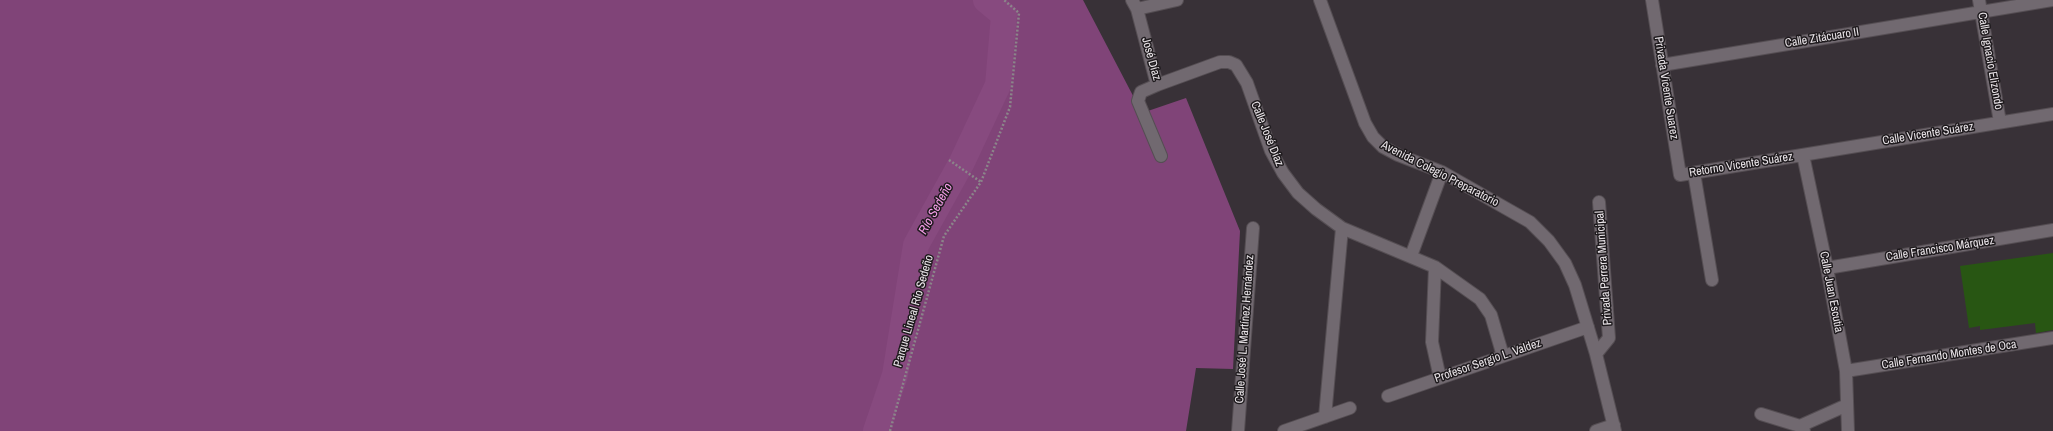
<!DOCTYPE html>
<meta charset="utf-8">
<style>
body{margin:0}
canvas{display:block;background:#383137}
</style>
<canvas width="2053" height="431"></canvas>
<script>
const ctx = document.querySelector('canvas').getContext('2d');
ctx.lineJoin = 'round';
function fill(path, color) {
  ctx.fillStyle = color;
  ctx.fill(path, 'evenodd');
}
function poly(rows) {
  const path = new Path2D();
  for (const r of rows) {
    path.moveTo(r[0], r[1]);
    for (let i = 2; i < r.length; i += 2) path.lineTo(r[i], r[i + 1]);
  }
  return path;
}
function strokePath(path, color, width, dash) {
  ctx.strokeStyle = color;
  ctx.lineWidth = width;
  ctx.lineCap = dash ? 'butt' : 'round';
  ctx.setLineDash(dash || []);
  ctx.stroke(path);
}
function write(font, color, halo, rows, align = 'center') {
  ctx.font = font + ' "Archivo Narrow",sans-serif';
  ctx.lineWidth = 3;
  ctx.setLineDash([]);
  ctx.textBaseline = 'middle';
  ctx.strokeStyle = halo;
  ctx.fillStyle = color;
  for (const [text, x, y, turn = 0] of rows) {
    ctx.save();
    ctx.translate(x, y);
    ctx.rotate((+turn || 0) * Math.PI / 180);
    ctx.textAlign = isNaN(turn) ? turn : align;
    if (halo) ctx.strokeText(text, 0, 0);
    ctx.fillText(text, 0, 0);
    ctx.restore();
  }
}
const forest = poly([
 [0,0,1083,0,1142,113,1186,98,1240,231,1233,369,1196,368,1186,431,0,431]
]);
const river = poly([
 [876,431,895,375,916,245,962,162,998,85,1004,15,986,0]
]);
const building = poly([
 [2053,253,2053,330,2036,333,2035,323,1980,330,1980,326,1969,328,1960,266]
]);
const path = poly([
 [949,160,981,182],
 [890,431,944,236,981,182,1010,107,1019,13,1004,0]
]);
const minor = poly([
 [1132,0,1137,9,1157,85,1220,62,1229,62,1236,65,1247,83,1271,151,1283,173,1298,193,1316,209,1342,228,1435,267,1480,299,1491,315,1503,356],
 [1320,0,1365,123,1373,137,1383,147,1398,155,1442,172,1530,222,1549,241,1565,263,1575,285,1596,354,1615,431],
 [1652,0,1680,175,2053,114],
 [1979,0,2000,122],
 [1137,9,1177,0],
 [1662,65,2053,0],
 [1157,85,1141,92,1138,101,1161,156],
 [1803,155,1827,268,1846,371,1848,431],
 [1694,173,1712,280],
 [1411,256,1442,172],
 [1435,267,1432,342,1440,378],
 [1827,268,2053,230],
 [1596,354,1609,338,1599,202],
 [1846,371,2053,338],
 [1388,396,1588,327],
 [1761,414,1800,426,1804,431],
 [1325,417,1342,228],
 [1800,426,1847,405],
 [1238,431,1253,228],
 [1284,431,1350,408],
 [1596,431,1614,425]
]);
const streetNames = [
 ["Calle Zitácuaro II",1822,38,-9],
 ["José Díaz",1151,59,74],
 ["Calle Ignacio Elizondo",1990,61,80],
 ["Privada Vicente Suarez",1666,88,81],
 ["Calle José Díaz",1267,134,68],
 ["Calle Vicente Suárez",1928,134,-9],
 ["Retorno Vicente Suárez",1741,165,-9],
 ["Avenida Colegio Preparatorio",1440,174,27],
 ["Calle Francisco Márquez",1940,249,-9],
 ["Privada Perrera Municipal",1604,268,-94],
 ["Calle Juan Escutia",1831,292,79],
 ["Parque Lineal Río Sedeño",914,311,-74],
 ["Calle José L. Martínez Hernández",1245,329,-86],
 ["Calle Fernando Montes de Oca",1949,355,-9],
 ["Profesor Sergio L. Valdez",1488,361,-19]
];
const waterNames = [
 ["Río Sedeño",936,209,-61]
];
fill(forest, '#804478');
strokePath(river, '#874a7f', 26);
fill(building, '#285613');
strokePath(minor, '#554e53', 14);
strokePath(path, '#8b858a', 2.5, [2, 2]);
strokePath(minor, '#716970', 12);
write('12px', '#eae5e9', '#1e1a1d', streetNames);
write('italic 13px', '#f59ee8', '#1e1a1d', waterNames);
</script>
